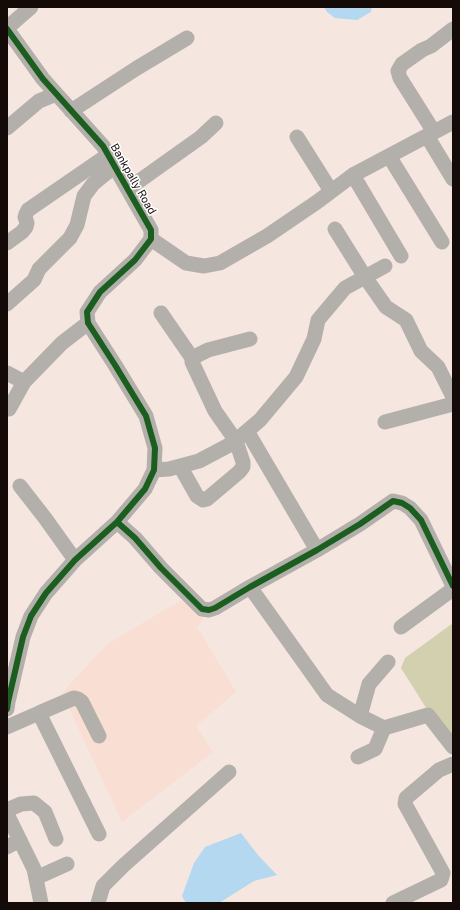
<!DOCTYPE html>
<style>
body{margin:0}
#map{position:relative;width:460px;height:910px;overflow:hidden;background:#f6e6e0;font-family:"Public Sans",sans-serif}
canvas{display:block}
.frame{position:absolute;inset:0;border:8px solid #140b08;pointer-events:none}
</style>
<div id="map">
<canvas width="460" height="910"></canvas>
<div class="frame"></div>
</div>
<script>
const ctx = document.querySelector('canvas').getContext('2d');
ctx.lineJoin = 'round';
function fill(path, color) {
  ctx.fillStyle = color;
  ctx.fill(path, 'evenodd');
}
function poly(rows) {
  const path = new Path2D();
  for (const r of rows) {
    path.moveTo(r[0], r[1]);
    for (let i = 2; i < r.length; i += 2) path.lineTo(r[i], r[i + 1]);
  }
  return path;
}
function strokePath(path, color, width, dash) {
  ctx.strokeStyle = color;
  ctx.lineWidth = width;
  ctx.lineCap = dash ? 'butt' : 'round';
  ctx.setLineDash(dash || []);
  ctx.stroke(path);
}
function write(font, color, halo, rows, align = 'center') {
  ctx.font = font + ' "Public Sans",sans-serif';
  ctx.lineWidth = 3;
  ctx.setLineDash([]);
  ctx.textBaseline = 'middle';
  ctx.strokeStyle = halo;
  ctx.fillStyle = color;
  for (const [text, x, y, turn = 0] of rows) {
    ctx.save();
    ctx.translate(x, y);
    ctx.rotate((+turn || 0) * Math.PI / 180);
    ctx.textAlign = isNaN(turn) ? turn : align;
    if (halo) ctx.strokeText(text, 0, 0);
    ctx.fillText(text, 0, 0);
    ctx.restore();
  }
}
const built = poly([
 [182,600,204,618,197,627,236,692,196,726,213,752,122,822,62,693,107,644]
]);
const green = poly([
 [453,623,453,741,428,711,401,668,405,658]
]);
const water = poly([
 [324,7,372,7,371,12,357,20,335,18,327,12],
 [241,833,258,855,277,875,254,881,219,903,186,903,182,896,194,863,205,847]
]);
const minor = poly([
 [7,28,31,7],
 [7,29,43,79,103,146,151,230,151,239,135,260,100,292,87,312,88,323,115,365,146,416,155,448,154,470,145,489,117,522,75,560,46,593,31,616,23,637,8,702,7,709],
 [71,111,137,68,187,38],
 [7,128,39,101,56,94],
 [434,132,400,78,398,71,402,64,422,50,431,46,453,29],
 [427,136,453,179],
 [297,137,331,191],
 [389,156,442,242],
 [353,175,401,256],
 [128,189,201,137,216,123],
 [335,229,365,277,386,307,406,320,421,351,438,367,453,397],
 [151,239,186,263,204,266,220,263,267,236,317,202,353,175,453,122],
 [7,243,22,232,26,227,27,223,25,217,26,214,28,210,108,155],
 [7,304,34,280,39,269,70,238,77,225,84,196,93,184,115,166],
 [161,313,192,358],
 [7,373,24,382,62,343,88,323],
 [9,409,24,382],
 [385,422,453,404],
 [247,431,317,550],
 [180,466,197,496,203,500,207,499,239,472,243,467,243,462,236,441,215,411,192,362,192,358,208,350,250,339],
 [154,470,169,469,199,461,233,443,260,420,296,377,314,339,318,320,345,288,385,266],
 [20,486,45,518,75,560],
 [117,522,135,538,161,568,202,609,209,610,215,608,250,587,317,550,360,524,393,501,402,503,410,508,421,520,453,586],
 [250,587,327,695,360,716,384,728,428,715,453,747],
 [401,627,453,589],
 [39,713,74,698,78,699,82,702,99,736],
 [360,716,369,684,388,662],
 [7,727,39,713,99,834],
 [358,757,375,749,384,728],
 [7,810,21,804,34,803,45,812,56,839],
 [7,814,34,869,41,903],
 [7,847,20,840],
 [36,878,67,864],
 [98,903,103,886,123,866,229,772],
 [393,903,441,880,443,873,405,804,406,798,439,770,453,764]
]);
const cycleway = poly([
 [7,29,43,79,103,146,151,230,151,239,135,260,100,292,87,312,88,323,115,365,146,416,155,448,154,470,145,489,117,522,75,560,46,593,31,616,23,637,8,702,7,709],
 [117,522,135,538,161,568,202,609,209,610,215,608,250,587,317,550,360,524,393,501,402,503,410,508,421,520,453,586]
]);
const streetNames = [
 ["Bankpally Road",133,179,60]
];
fill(built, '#f8ded3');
fill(green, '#d2d0ae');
fill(water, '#b3d8f0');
strokePath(minor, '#b3b0ab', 15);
strokePath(cycleway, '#1b5e20', 6);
write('11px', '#140b08', '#fff', streetNames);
</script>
